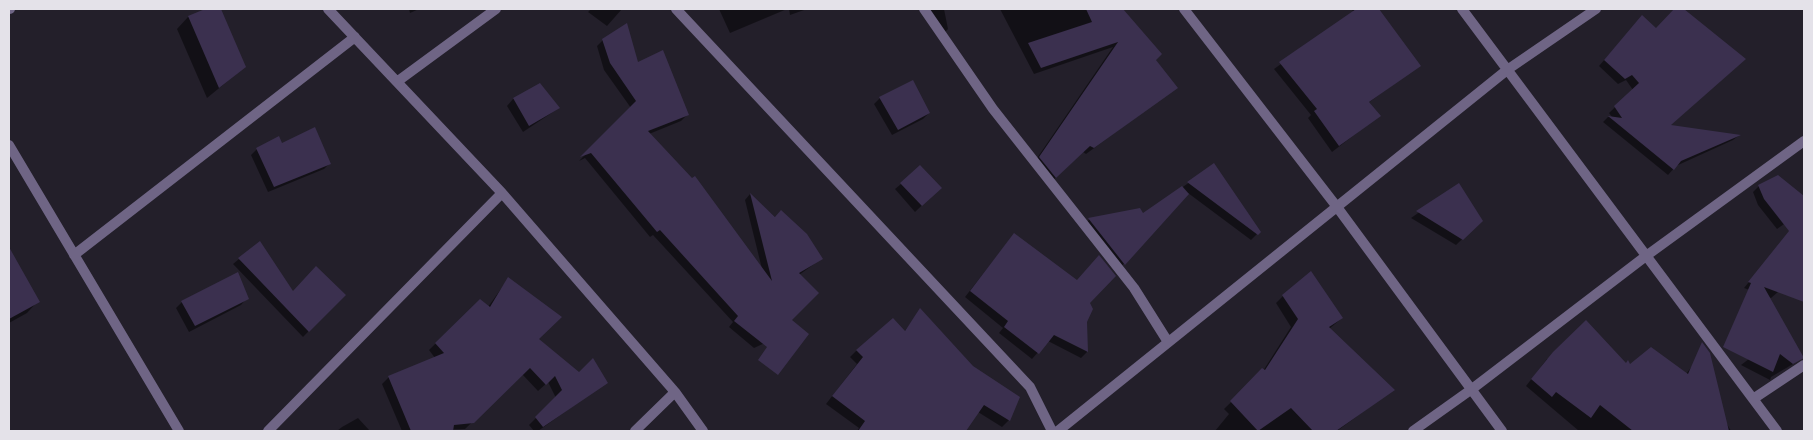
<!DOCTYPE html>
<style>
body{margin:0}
#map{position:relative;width:1813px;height:440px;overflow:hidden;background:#231f2a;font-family:"Golos Text",sans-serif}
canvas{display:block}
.frame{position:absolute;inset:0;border:10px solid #e4e2e9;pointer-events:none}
</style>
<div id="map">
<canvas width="1813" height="440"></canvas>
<div class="frame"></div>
</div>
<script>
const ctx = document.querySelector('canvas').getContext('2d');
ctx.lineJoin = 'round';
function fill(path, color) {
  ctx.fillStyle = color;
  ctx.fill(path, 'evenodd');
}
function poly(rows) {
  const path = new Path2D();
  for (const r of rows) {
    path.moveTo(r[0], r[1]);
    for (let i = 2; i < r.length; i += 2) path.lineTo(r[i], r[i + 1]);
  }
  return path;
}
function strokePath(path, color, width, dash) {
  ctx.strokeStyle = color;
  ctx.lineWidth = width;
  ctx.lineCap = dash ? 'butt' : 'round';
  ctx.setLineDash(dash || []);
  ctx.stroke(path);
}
const shadow = poly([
 [208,9,220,9,245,67,207,98,177,29,188,17],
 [409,9,419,9,410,13],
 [591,9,622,9,607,26,588,12],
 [719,9,787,9,730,33],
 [789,9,807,9,790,15],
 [920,9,944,9,948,29,942,35],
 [1000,9,1115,9,1137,34,1176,88,1086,154,1083,152,1049,184,1033,164,1113,47,1034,74],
 [1351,9,1378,9,1419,66,1368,103,1379,116,1332,152,1308,118,1311,115,1274,69,1354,12],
 [1676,9,1682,9,1744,60,1669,126,1738,136,1733,140,1676,166,1668,175,1603,122,1608,117,1612,117,1609,113,1633,90,1626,80,1618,84,1599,66,1636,23,1656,29],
 [603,40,638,64,687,115,681,121,649,134,762,269,745,200,750,194,821,259,799,275,790,320,791,331,754,348,729,327,733,322,653,235,650,237,585,158,579,161,631,108,604,70,597,46],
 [540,85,559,108,523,132,507,106,513,99],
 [880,98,929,113,923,119,892,135,874,104],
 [281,145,330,163,324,169,268,192,251,155,257,149],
 [1214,165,1259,232,1251,240,1188,193,1118,270,1083,225,1089,220,1140,209,1143,215],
 [1778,176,1804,197,1804,210,1777,229,1758,205,1753,192,1759,186],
 [901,184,940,188,915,212,895,189],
 [1458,185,1481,221,1456,245,1411,218],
 [1797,223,1804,229,1804,259,1778,292,1771,298,1744,288],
 [1014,234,1089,303,1086,322,1087,352,1081,358,1048,341,1032,359,999,333,1003,328,965,297],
 [9,250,38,301,27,313,9,323],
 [239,259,292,293,344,295,303,337,233,264],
 [508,279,537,340,579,374,606,383,538,431,534,431,529,425,556,398,548,382,538,391,522,374,465,429,402,431,382,384,389,377,435,358,429,350,480,300,488,307],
 [1283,296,1342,318,1329,329,1393,390,1337,431,1215,431,1229,414,1224,409,1263,371,1291,327,1276,303],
 [247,298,241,305,189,332,176,308,182,302],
 [920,310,1009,420,1002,427,978,412,964,431,857,431,859,428,826,404,857,364,850,357,857,350,904,332],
 [1787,330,1796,361,1793,364,1771,377,1770,380,1741,365],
 [1547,359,1626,365,1686,374,1693,365,1731,431,1579,431,1526,386],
 [358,418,370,431,337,431,342,427]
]);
const building = poly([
 [205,9,221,9,246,67,219,88,188,16],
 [1086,9,1123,9,1162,54,1156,60,1178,88,1094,148,1090,146,1056,178,1039,157,1118,42,1041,68,1028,43,1092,22],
 [1356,9,1379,9,1421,66,1369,102,1381,116,1339,146,1314,111,1317,109,1279,62],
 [1674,9,1684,9,1746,59,1671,125,1741,135,1681,161,1674,170,1608,116,1622,118,1614,106,1639,83,1632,75,1625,79,1604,60,1642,15,1656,28],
 [627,23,638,62,663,50,689,115,648,131,692,178,695,176,772,281,750,193,775,217,781,210,807,234,823,259,799,273,819,293,792,320,809,334,778,375,758,360,767,347,734,321,738,316,660,230,657,232,591,153,580,157,636,101,610,63,602,39],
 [913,80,930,113,898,130,879,97],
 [540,83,560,108,529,126,513,98],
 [315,127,331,164,274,187,256,148,279,136,282,143],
 [1214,163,1261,232,1258,235,1187,182],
 [920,165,942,188,922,206,900,183],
 [1778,175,1804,196,1804,302,1764,287,1804,358,1793,364,1780,354,1773,372,1723,347,1751,283,1748,282,1789,231,1764,199,1758,185],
 [1459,183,1483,221,1463,240,1416,211],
 [1182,186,1189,194,1125,265,1088,218,1140,208,1143,213],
 [1014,233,1077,280,1099,255,1116,276,1090,303,1093,309,1087,322,1088,352,1054,335,1039,354,1004,327,1008,321,970,291],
 [260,241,293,291,316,266,346,295,309,332,238,258],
 [9,247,40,302,9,319],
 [1311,271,1343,318,1329,327,1395,390,1336,431,1313,431,1291,408,1258,431,1230,401,1262,368,1265,370,1298,319,1282,295],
 [238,272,249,299,195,326,181,301],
 [508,277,562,317,539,339,579,372,593,358,608,383,543,427,535,417,562,390,555,376,546,385,530,368,474,423,454,425,453,431,411,431,388,376,444,353,435,343,480,299,490,307],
 [920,308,973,366,1020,397,1010,421,984,405,966,431,858,431,865,421,832,396,863,357,856,350,893,318,905,331],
 [1586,320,1626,363,1628,360,1630,364,1651,347,1688,374,1702,342,1710,353,1729,431,1633,431,1600,405,1591,418,1556,392,1552,397,1531,379,1553,352]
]);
const street = poly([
 [9,9,10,9],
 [328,9,502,193,675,392,703,431],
 [676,9,1030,387,1052,431],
 [924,9,993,109,1134,288,1168,342],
 [1184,9,1337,207,1502,431],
 [1462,9,1777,431],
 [398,81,496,9],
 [9,145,179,431],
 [74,255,355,37],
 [1753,399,1804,365],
 [268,431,502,193],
 [635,431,675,392],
 [1058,431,1507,70,1596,9],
 [1413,431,1472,389,1646,256,1804,141]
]);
fill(shadow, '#0007');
fill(building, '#3b304f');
strokePath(street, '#6f6585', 10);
</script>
